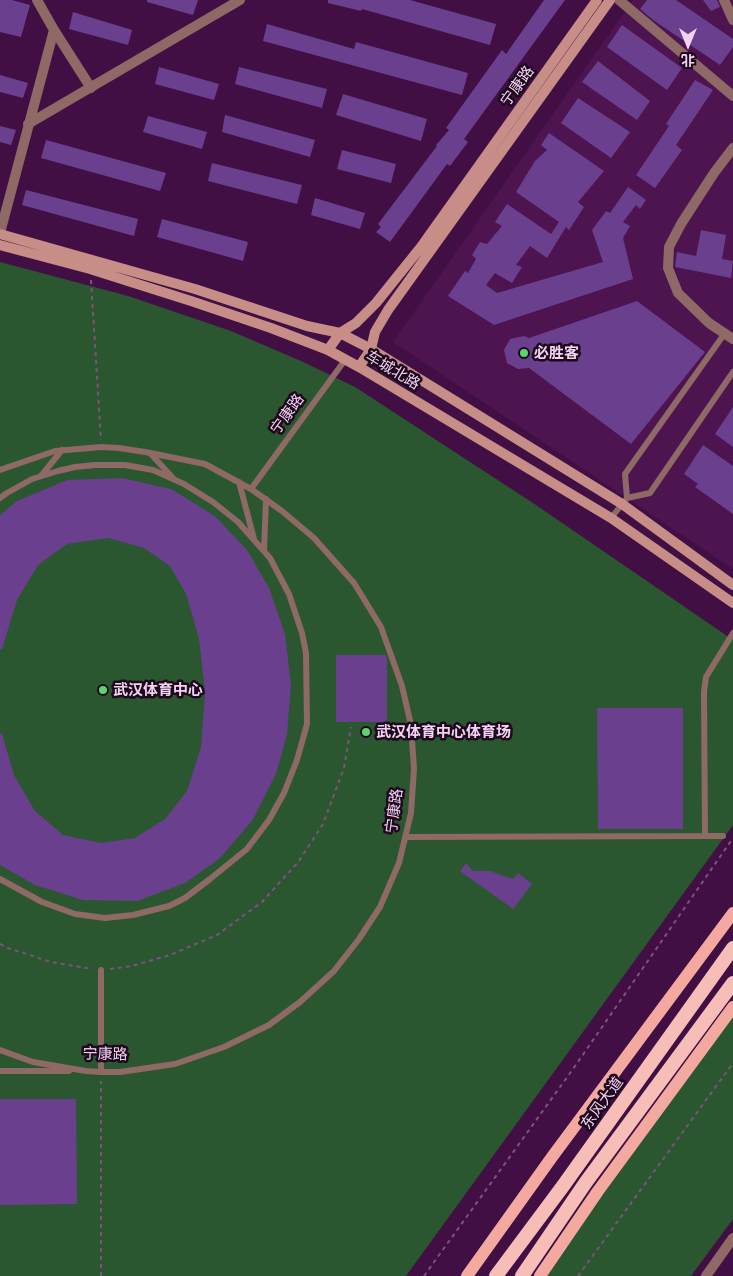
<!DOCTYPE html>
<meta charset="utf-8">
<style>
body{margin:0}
#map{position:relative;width:733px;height:1276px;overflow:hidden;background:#420f44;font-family:Barlow,"Noto Sans SC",sans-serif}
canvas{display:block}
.north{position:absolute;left:663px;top:20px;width:50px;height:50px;-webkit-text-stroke:4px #1e081e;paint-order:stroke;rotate:180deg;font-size:14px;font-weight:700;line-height:20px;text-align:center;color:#f2d3f2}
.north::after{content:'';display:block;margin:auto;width:18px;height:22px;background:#f2d3f2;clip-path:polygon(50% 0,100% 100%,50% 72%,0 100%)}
</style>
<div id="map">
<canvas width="733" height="1276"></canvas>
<div class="north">北</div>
</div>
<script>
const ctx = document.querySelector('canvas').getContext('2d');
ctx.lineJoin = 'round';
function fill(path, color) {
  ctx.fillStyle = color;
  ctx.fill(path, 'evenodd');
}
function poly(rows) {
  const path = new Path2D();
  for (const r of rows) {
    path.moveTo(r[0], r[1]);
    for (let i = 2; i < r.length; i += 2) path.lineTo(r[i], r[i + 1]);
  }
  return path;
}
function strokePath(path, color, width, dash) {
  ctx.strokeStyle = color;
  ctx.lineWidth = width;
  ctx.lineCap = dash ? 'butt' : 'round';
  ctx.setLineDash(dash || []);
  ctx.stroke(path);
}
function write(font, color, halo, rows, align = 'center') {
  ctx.font = font + ' Barlow,"Noto Sans SC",sans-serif';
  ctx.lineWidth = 5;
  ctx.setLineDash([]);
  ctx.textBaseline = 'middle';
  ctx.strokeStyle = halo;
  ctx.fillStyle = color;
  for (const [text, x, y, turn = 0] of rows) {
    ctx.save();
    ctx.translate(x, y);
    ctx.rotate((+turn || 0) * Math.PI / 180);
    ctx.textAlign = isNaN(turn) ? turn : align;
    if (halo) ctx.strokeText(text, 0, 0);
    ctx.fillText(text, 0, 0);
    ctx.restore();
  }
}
const built = poly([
 [633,0,733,0,733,569,393,342]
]);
const green = poly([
 [0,262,128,296,231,331,301,361,355,387,533,503,733,640,733,825,406,1276,0,1276],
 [733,1010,733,1219,691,1276,540,1276]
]);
const building = poly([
 [0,0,12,0,30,5,21,37,0,32],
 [147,0,198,0,193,15,147,2],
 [328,0,410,0,496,24,490,45,362,9,361,11,328,3],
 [544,0,565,0,464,139,468,142,450,166,447,164,390,242,376,232,381,227,378,224,437,146,436,145,449,130,446,128,502,50,506,54],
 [647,0,676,0,733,39,733,47,720,65,653,20,640,9],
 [703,0,717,0,720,7,711,11],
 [73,12,132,30,128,45,69,29],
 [267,24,354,49,356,42,468,73,462,95,263,41],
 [622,25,682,68,667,90,607,47],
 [598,61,650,101,637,120,582,82],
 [159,67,219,84,214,100,155,84],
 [239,67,327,89,322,108,235,84],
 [0,75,28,83,23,98,0,92],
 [695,80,713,90,676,145,682,150,655,188,636,175,669,126,666,124],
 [343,94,427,119,421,141,336,115],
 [578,98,630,132,611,158,561,123],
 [225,115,315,140,310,157,222,132],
 [148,116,207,132,202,149,143,132],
 [0,126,16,130,11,145,0,142],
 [549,133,604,171,578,202,584,207,569,230,566,227,547,258,530,246,516,265,522,267,512,283,495,273,486,285,497,293,603,262,592,230,606,211,610,213,628,187,646,200,640,209,636,205,623,222,630,226,623,238,633,279,494,325,448,296,465,271,468,273,476,259,472,255,480,242,487,244,502,226,495,222,507,204,551,234,559,222,516,192,535,161,547,150,541,145],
 [46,140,166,173,160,191,41,158],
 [342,150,396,164,391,183,337,169],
 [212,163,302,185,297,204,208,181],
 [26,190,138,219,134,236,22,205],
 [315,198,365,213,360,229,311,215],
 [162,219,248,242,243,261,157,237],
 [701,230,726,235,722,259,733,261,731,278,675,267,677,252,696,256],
 [637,301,705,352,631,444,529,368,518,369,507,363,504,350,510,339,524,336,529,338],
 [733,407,733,447,715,434],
 [703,445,733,466,733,514,695,487,698,484,684,474],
 [122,478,171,489,215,516,247,550,269,588,285,634,291,685,287,735,276,774,252,821,219,859,185,883,137,901,83,900,35,885,0,865,0,734,2,734,14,775,35,811,63,835,101,843,135,838,165,819,187,791,201,747,205,691,199,639,186,594,170,566,144,548,108,538,67,544,38,565,17,600,2,649,0,649,0,515,17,501,67,480],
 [336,655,386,655,387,659,387,722,336,722],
 [597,708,683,708,683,829,598,829],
 [466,863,473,871,490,871,513,879,518,873,532,884,513,909,460,871],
 [0,1099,76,1099,77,1204,0,1205]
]);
const path = poly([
 [91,280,101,440],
 [0,944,8,948,51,962,92,969],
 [110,969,132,966,170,955,217,935,262,902,299,861,323,824,344,768,351,727],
 [101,1276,101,1081],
 [424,1276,573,1069,733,838],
 [578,1276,733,1063]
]);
const service = poly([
 [150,453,172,477],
 [0,470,55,451,101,447,119,448,145,452,205,464,251,489],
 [41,476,62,450],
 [239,482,254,539],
 [0,498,7,493,32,479,58,471,75,467,95,465,125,465,153,470,184,484,213,502,238,522,270,558,289,594,302,633,306,653,307,724,297,760,284,793,269,820,247,849,210,879,185,898,169,906,133,915,105,918,75,914,42,902,0,879],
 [627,498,650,493,733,372],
 [611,518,627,498,625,474,725,333],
 [264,551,266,499],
 [705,836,723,836],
 [405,837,705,836,704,692,706,677,733,633],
 [101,970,101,1072],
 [0,1050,33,1062,86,1071,101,1072,120,1072,175,1064,224,1047,269,1025,300,1002,334,971,359,939,380,907,399,863,411,813,414,769,411,725,402,686,381,627,354,583,314,538,282,511,251,489,345,360],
 [0,1071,69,1071]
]);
const minor = poly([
 [37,0,54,30,91,88],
 [619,0,733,96],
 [724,0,733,20],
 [28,124,240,0],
 [733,148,714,173,681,224,669,247,668,268,678,293,709,323,733,339],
 [0,233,54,30]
]);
const tertiary = poly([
 [706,1276,733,1238]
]);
const secondary = poly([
 [0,234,195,289,307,326,340,333,371,349,622,504,733,585],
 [0,245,90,269,191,301,271,328,328,350,359,367,611,518,733,603],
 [328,350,340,333,356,323,376,303,421,247,597,0],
 [359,367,371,349,375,332,388,310,610,0]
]);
const primary = poly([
 [467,1276,552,1157,733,913],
 [540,1276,598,1191,733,1007]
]);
const trunk = poly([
 [496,1276,563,1186,733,948],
 [522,1276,586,1182,733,983]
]);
const markers = [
 [524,353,5,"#5cd56d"],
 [103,690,5,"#5cd56d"],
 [366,732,5,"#5cd56d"]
];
const streetNames = [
 ["宁康路",517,86,-54],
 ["车城北路",393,370,31],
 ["宁康路",287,414,-54],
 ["宁康路",394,811,-82],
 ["宁康路",105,1054,1],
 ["东风大道",602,1103,-54]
];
const poiNames = [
 ["必胜客",534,353],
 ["武汉体育中心",113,690],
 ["武汉体育中心体育场",376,732]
];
fill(built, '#4d1450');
fill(green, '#2a572f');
fill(building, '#693f8e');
strokePath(path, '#7e527f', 2, [4, 4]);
strokePath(service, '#8e6965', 6);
strokePath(minor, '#8e6965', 10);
strokePath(tertiary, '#8e6965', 10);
strokePath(secondary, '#c78d87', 10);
strokePath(primary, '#f4a9a0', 12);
strokePath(trunk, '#f6beb7', 14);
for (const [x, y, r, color] of markers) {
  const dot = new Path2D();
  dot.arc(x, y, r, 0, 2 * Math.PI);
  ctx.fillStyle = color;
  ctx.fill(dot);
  strokePath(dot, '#1e081e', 2);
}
write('15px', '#f2d3f2', '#1e081e', streetNames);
write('bold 15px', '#f2d3f2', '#1e081e', poiNames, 'left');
</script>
